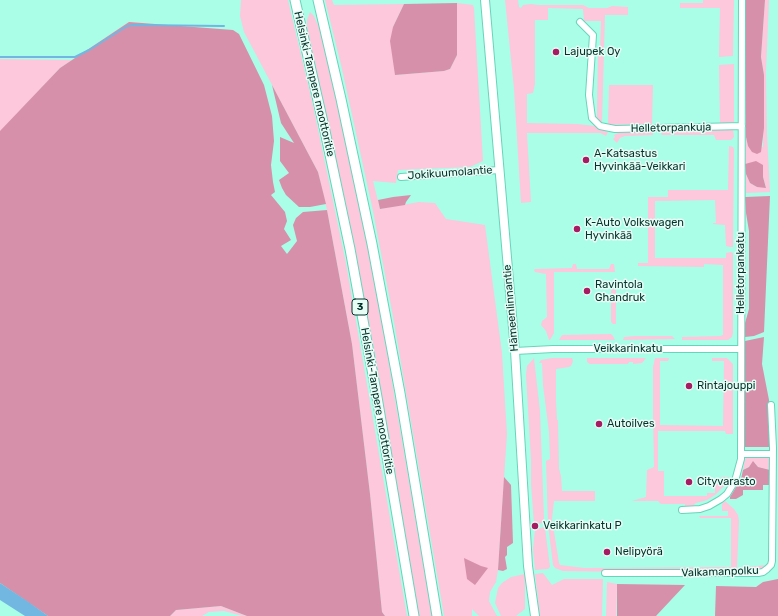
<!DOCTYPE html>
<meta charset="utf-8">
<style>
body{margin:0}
canvas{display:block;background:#aafde7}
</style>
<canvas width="778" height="616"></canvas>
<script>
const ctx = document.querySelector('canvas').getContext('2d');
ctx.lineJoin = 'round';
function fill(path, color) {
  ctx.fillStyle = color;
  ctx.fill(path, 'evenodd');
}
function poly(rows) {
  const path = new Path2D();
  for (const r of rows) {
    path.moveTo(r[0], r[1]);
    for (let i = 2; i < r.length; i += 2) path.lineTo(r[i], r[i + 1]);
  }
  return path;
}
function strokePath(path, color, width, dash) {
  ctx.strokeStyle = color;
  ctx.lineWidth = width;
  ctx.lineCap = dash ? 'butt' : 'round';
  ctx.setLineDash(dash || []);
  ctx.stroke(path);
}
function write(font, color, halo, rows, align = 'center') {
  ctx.font = font + ' Rubik,sans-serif';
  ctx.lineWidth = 3;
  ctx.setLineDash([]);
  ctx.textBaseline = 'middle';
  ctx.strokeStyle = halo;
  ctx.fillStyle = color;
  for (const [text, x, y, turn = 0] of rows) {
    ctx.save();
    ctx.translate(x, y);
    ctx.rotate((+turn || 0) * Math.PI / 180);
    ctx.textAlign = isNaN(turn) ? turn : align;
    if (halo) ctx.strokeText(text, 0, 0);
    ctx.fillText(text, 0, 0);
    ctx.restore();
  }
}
const green = poly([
 [241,0,288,0,313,105,346,263,407,616,385,616,382,612,370,494,352,344,327,210,318,172,244,32,240,16],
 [325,0,332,0,334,5,404,4,393,27,395,75,444,71,450,69,457,55,457,3,473,5,474,8,483,161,470,167,398,170,396,183,373,181,380,209,419,202,435,203,446,219,485,225,502,353,507,434,498,570,496,582,490,592,489,601,497,616,479,616,472,609,472,616,444,616,394,322,373,211,342,69],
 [505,0,518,0,519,7,521,8,523,5,531,4,538,5,583,5,589,8,607,8,612,6,628,7,628,15,605,15,602,123,597,119,597,113,598,55,600,51,601,21,584,21,583,9,548,8,548,20,535,20,535,84,533,93,527,94,527,123,577,124,595,126,608,132,606,136,600,133,527,133,531,202,521,203,514,89],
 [703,0,734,0,733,56,719,57,720,8,680,8,680,3,703,3],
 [765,0,769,0,766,72,767,134,770,192,746,193,746,174,750,183,757,187,766,187,763,177,763,165,745,164,746,137,748,146,763,147,764,75,761,57],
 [310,12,314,16,321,32,342,120,375,282,432,616,419,616,375,355,349,219,307,28,307,20],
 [0,59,72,60,60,68,0,132],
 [734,64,734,123,720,124,719,65],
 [609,85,653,85,652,124,608,125],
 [729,129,733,129,734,137,731,140,716,140,714,135,662,135,661,134,664,130],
 [652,130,653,135,625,136,620,138,617,143,613,139,615,137,614,135,622,131],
 [729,146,733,147,734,149,733,247,730,247,726,246,725,225,713,224,713,223,716,223,715,200,655,201,655,258,726,258,726,253,731,252,733,253,733,333,732,337,728,340,682,340,682,337,720,336,723,335,723,265,704,264,704,267,638,266,638,263,648,263,648,197,668,197,668,190,728,190],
 [573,264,576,264,577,269,609,269,611,264,614,264,615,272,554,272,554,333,550,340,549,340,546,331,541,325,542,321,547,317,546,274,535,272,534,270,535,269,572,268],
 [612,289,616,290,616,324,613,324,611,322,611,291],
 [611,334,613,336,615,340,559,340,562,335],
 [635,336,672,336,675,339,623,340,624,337],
 [534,358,540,411,544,518,544,521,542,523,534,524,531,484,531,460,526,375,527,366],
 [552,358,572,358,573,361,571,366,569,367,556,369,556,400,557,420,558,420,559,469,561,476,562,491,595,491,595,501,554,501,552,519,559,563,560,565,584,568,731,567,731,518,700,518,699,516,728,516,728,511,722,511,722,504,725,501,734,509,738,515,739,521,737,568,767,565,761,571,636,572,563,571,555,568,553,565,548,524,546,461,550,459,549,432,543,385,542,363,539,363,541,360],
 [587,358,646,358,642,363,633,364,633,362,629,362,628,364,590,364,587,362],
 [655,358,669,358,669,359,668,361,660,361,660,425,723,426,724,361,712,361,712,358,727,358,733,364,733,434,726,434,725,431,658,431,658,471,664,471,664,496,707,496,707,493,715,493,715,484,721,484,721,477,729,477,725,485,715,495,707,500,696,503,693,506,685,506,685,504,661,504,658,501,632,501,646,497,647,470,654,467,653,414,653,367],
 [749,456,766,457,768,458,770,460,770,470,758,467,755,463,743,470,745,459],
 [544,527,545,528,550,567,548,569,535,570,533,549,535,530],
 [543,573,552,585,564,579,603,579,602,616,540,616,535,574],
 [525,574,525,609,516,616,501,616,495,603,498,588,502,583,511,577],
 [607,582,617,584,616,616,606,616],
 [221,606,247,616,242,616,224,611,209,612,202,616,170,616,176,610]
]);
const forest = poly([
 [745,0,765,0,761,57,764,75,764,128,761,152,757,154,752,152,748,146,746,137],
 [457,3,457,55,450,69,444,71,395,75,390,41,393,27,404,4],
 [129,22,233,30,239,34,264,85,272,116,274,141,271,165,273,182,275,192,271,195,285,212,287,221,284,229,291,240,281,246,287,254,297,241,293,225,296,218,303,212,327,210,352,344,370,494,382,612,385,616,247,616,221,606,176,610,170,616,48,616,0,583,0,131,60,68],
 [272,85,318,172,326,204,310,207,299,207,286,195,282,188,279,180,289,173,280,161,280,137,294,143,281,123],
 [756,161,763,165,763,177,766,188,757,187,750,183,746,174,745,164],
 [411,195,406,202,405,205,380,209,378,200,393,197],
 [770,196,764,332,754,336,745,337,745,323,749,309,749,231,746,213,745,197],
 [764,337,762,364,769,400,771,446,769,447,745,447,745,341],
 [753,461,758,467,770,470,770,485,763,485,763,490,743,490,743,495,736,499,730,499,730,497,741,479,743,470,749,467],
 [504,477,511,485,513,543,507,547,507,555,505,557,507,569,503,571,498,570],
 [464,558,481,566,488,568,475,585,467,579],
 [778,579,778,616,715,616,716,586,756,587,763,582],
 [617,584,685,585,656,616,617,616]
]);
const water = poly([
 [0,583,27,601,48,616,25,616,0,600]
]);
const stream = poly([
 [0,57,75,57,89,50,127,26,133,25,224,26]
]);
const minor = poly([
 [580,22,593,35,589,95,592,118,600,126,615,129,742,126],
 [401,177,499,170],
 [515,351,553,349,741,349],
 [742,454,772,454],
 [682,510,700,509,709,506,721,499,727,494,735,481,741,459,742,0],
 [605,573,758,573,763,572,767,569,771,565,772,561,773,448,771,405]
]);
const major = poly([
 [485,0,515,351,528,566,535,616]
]);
const highway = poly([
 [295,0,325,131,350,249,377,397,414,616],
 [318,0,341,99,372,244,400,393,437,616]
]);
const markers = [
 [556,52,4,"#a61c62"],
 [586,160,4,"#a61c62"],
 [577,229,4,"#a61c62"],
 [587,291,4,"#a61c62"],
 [689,386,4,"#a61c62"],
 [599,424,4,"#a61c62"],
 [689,482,4,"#a61c62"],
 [535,526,4,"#a61c62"],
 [607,552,4,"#a61c62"]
];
const shields = [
 [360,307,16]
];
const shieldNames = [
 ["3",360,307]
];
const poiNames = [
 ["Lajupek Oy",564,52],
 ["A-Katsastus",594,154],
 ["Hyvinkää-Veikkari",594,167],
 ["K-Auto Volkswagen",585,223],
 ["Hyvinkää",585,236],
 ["Ravintola",595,285],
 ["Ghandruk",595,298],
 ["Rintajouppi",697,386],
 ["Autoilves",607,424],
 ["Cityvarasto",697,482],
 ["Veikkarinkatu P",543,526],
 ["Nelipyörä",615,552]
];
const streetNames = [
 ["Helsinki-Tampere moottoritie",314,84,77],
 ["Helletorpankuja",671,128,-1],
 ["Jokikuumolantie",450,173,-4],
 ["Helletorpankatu",741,273,-90],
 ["Hämeenlinnantie",511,308,-95],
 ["Veikkarinkatu",628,349],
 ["Helsinki-Tampere moottoritie",377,401,80],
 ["Valkamanpolku",720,572,-2]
];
fill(green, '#fdc8db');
fill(forest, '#d790aa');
fill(water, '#71b7e1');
strokePath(stream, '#71b7e1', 2);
strokePath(minor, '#67d5bb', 8);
strokePath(major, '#67d5bb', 10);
strokePath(highway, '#67d5bb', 11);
strokePath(minor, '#fff', 6);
strokePath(major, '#fff', 8);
strokePath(highway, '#fff', 9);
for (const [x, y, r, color] of markers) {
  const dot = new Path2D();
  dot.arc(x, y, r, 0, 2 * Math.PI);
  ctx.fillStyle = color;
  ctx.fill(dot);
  strokePath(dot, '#e8fcf6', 1.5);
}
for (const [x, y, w] of shields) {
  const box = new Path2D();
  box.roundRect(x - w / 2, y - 8, w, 16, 3);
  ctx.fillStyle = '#e8fcf6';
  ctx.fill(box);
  strokePath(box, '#003329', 1);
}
write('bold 10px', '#003329', null, shieldNames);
write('11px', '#003329', '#e8fcf6', poiNames, 'left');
write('11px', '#003329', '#e8fcf6', streetNames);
</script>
